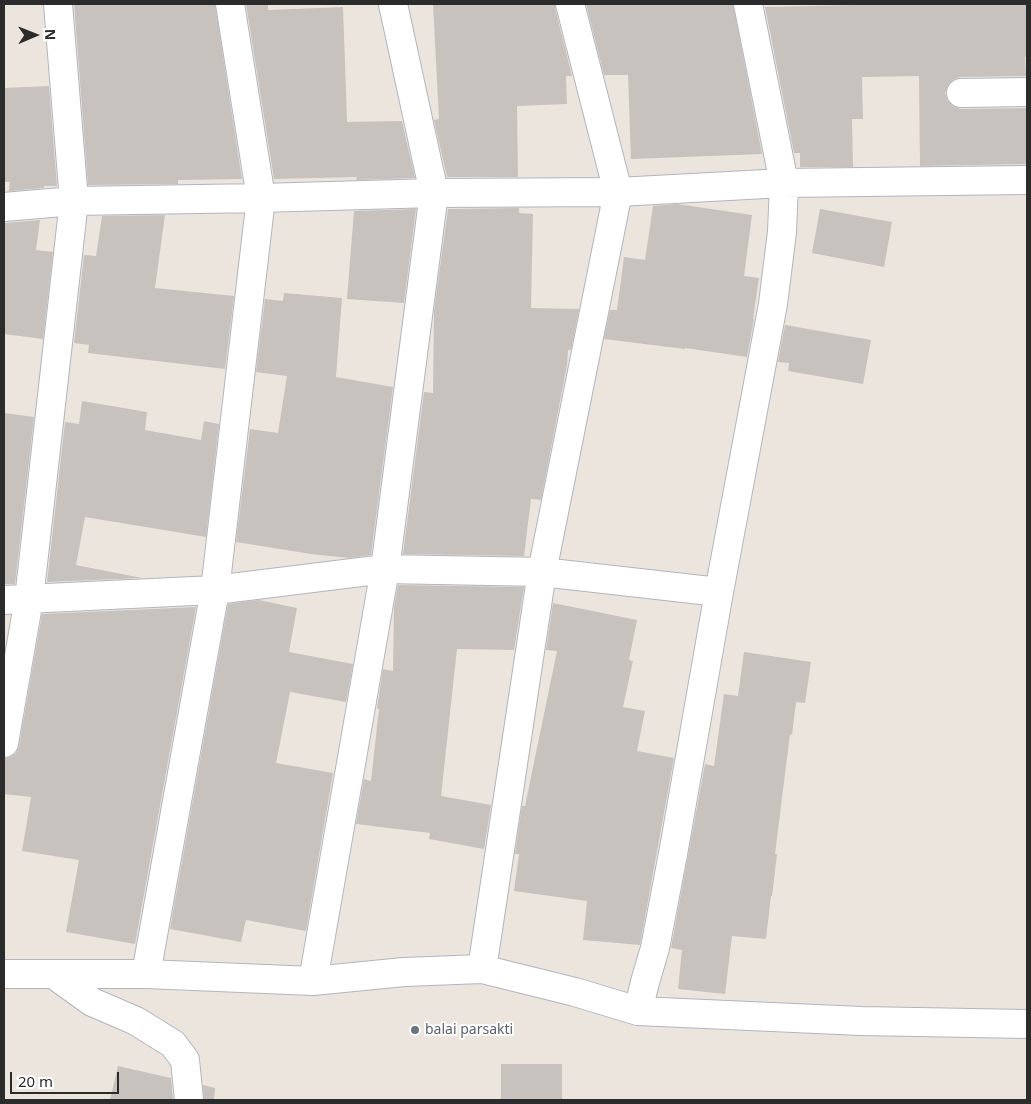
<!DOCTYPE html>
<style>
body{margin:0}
#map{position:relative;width:1031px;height:1104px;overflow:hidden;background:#ece5de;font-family:"Noto Sans",sans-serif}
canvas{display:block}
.frame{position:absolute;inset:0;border:5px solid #2b2b2b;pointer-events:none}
.north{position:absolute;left:10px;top:10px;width:50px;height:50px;-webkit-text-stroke:4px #fff;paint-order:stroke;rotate:89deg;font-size:14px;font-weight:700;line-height:20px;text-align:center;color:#2b2b2b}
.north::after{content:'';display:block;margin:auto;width:18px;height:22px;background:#2b2b2b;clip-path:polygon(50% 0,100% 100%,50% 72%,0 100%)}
.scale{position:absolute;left:10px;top:1072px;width:109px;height:22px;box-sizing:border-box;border:2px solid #2b2b2b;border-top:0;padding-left:6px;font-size:15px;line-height:18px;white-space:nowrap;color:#2b2b2b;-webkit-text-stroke:4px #fff;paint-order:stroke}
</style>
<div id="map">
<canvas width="1031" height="1104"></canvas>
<div class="frame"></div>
<div class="north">N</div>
<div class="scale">20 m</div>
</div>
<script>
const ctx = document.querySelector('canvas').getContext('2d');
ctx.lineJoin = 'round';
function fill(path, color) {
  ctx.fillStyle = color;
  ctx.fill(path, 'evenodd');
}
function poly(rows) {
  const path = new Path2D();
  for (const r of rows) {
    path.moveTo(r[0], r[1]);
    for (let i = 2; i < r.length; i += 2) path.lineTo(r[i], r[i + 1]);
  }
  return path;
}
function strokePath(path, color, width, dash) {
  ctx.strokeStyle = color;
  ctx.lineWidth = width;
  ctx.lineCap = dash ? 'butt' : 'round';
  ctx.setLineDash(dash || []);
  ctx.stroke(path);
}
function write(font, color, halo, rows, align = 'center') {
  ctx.font = font + ' "Noto Sans",sans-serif';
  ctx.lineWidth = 4;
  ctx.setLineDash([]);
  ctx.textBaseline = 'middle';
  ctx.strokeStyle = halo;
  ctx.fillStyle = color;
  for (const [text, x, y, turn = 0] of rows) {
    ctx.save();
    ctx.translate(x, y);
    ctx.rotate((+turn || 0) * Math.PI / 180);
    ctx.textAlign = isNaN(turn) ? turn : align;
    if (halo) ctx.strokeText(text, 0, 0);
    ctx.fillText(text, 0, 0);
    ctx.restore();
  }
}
const building = poly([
 [74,4,215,4,242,179,178,180,178,184,88,185],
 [246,4,268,4,268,10,343,7,347,122,402,121,415,178,356,180,357,177,274,179],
 [433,4,555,4,555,8,572,76,566,76,567,104,517,106,518,177,447,177,434,120,439,119],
 [586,4,733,4,762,154,631,159,628,75,604,75],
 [858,4,1027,4,1027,57,1025,57,1026,76,960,77,953,80,948,85,945,93,948,101,953,106,961,109,1026,108,1027,164,920,166,919,76,862,77,863,119,852,119,853,167,800,167,800,153,794,153,765,7,858,5],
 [49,86,57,186,44,186,44,188,9,191,10,182,4,182,4,88],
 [677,204,752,215,744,276,759,278,753,319,754,319,747,357,685,348,685,349,604,339,610,310,617,310,624,257,645,260,653,206],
 [519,208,519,213,533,214,531,308,579,309,571,350,568,350,567,365,541,500,531,499,524,556,403,554,424,392,433,393,434,311,448,209],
 [416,209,404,303,347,299,354,211],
 [820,209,892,222,884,267,812,253],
 [165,215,155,288,234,296,225,369,88,353,89,345,74,343,84,255,96,256,102,216],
 [40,220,36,250,53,252,43,339,4,334,4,231,5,223],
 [284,293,342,298,336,377,393,387,371,555,349,558,311,554,236,542,250,429,278,433,287,376,256,372,265,299,283,301],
 [785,325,871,340,863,384,788,371,789,363,778,362],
 [82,401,147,412,145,430,201,440,204,421,219,424,206,537,85,517,76,565,142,578,47,582,65,422,79,424],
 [4,413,34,417,15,584,4,584],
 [398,585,524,587,514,650,457,649,441,796,491,805,484,849,429,839,430,833,356,824,364,779,371,781,379,709,377,708,383,669,393,671,394,607],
 [259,600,297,608,289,652,353,664,346,702,290,692,276,763,333,773,306,931,246,920,241,942,170,929,228,604],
 [553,603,637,620,629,660,633,661,623,707,645,711,637,751,674,758,640,945,583,940,587,901,514,891,519,854,515,854,522,806,525,806,557,651,546,650],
 [196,607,135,944,66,932,79,860,22,851,31,797,4,794,4,758,10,757,16,753,19,746,42,614],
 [744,652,811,662,805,703,796,702,792,735,790,734,775,854,777,854,772,896,771,896,766,939,732,936,725,994,678,989,682,950,671,948,705,764,714,766,724,694,738,696],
 [501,1064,562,1064,562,1100,501,1100],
 [118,1066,171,1078,173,1100,110,1100],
 [203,1085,215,1088,214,1100,204,1100]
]);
const minor = poly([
 [961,93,1027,92],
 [4,207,74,201,261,198,434,193,618,192,784,183,1027,180],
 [4,600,215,590,385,569,542,572,719,592],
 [4,743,29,599,74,201,58,4],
 [482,969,542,572,618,192,570,4],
 [4,974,146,974,313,981,404,972,482,969,575,992,638,1011,861,1021,1027,1024],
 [53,974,92,1002,136,1021,173,1044,185,1060,189,1100],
 [146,974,215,590,261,198,230,4],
 [313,981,385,569,434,193,393,4],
 [638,1011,645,982,655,948,673,854,719,592,773,304,782,232,784,183,748,4]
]);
const markers = [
 [415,1030,5,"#6b7280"]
];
const worshipNames = [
 ["balai parsakti",425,1030]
];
fill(building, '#c7c2bd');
strokePath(minor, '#b1b5bd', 30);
strokePath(minor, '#fff', 28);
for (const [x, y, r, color] of markers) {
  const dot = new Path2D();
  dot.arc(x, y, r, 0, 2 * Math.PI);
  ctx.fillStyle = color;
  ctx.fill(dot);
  strokePath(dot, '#fff', 2);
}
write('14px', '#5b616d', '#fff', worshipNames, 'left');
</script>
